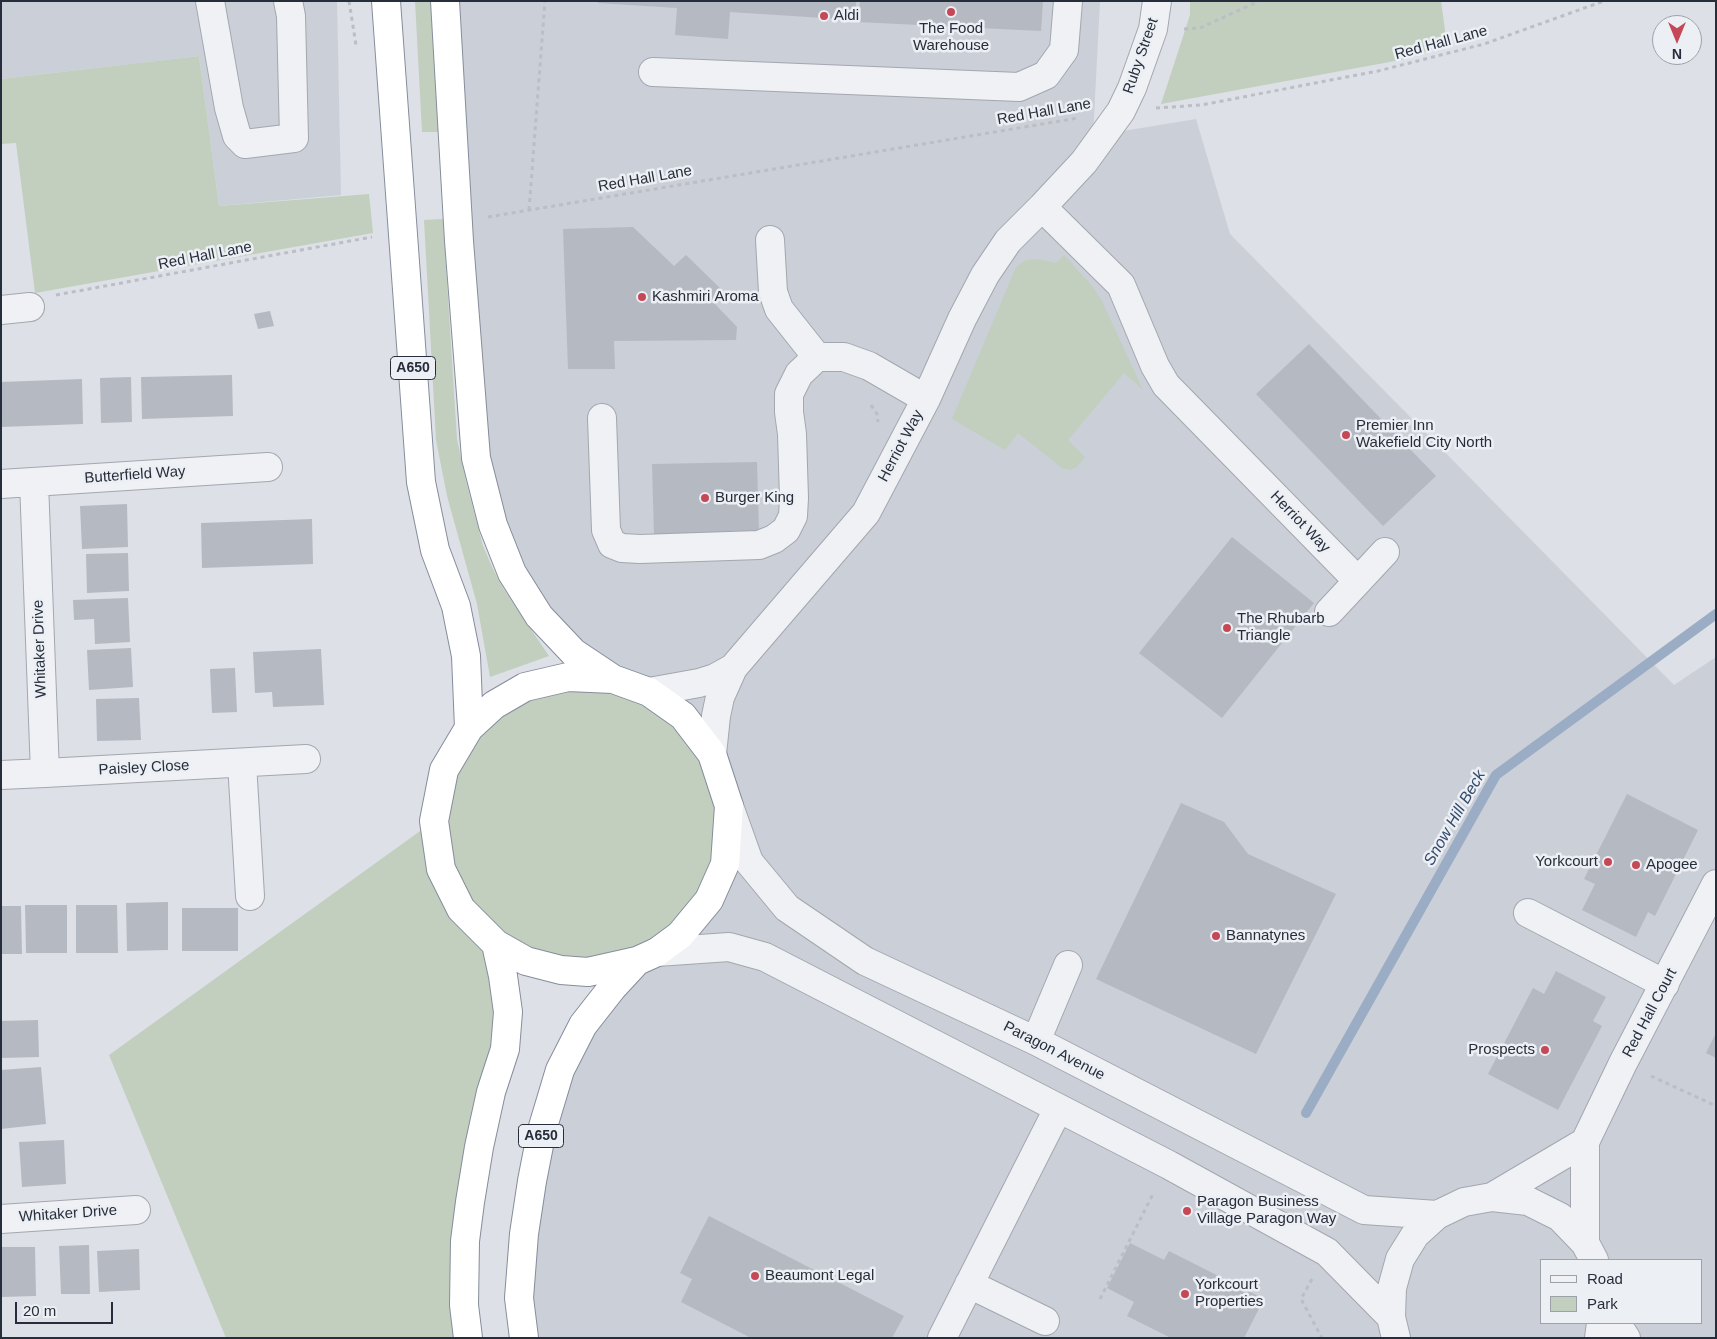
<!DOCTYPE html>
<style>
body{margin:0}
#map{position:relative;width:1717px;height:1339px;overflow:hidden;background:#dde0e6;font-family:Helvetica,sans-serif}
canvas{display:block}
.frame{position:absolute;inset:0;border:2px solid #272e3b;pointer-events:none}
.legend{position:absolute;left:1540px;top:1259px;width:162px;height:65px;box-sizing:border-box;background:#eceff4;border:1px solid #9da2aa;margin:0;padding:6px 9px;list-style:none;font-size:15px;color:#272e3b}
.legend li{display:flex;align-items:center;gap:10px;height:25px}
.legend b{width:25px;border:1px solid #9da2aa}
.north{position:absolute;left:1652px;top:15px;width:50px;height:50px;box-sizing:border-box;background:#eceff4;border:1px solid #9da2aa;border-radius:50%;rotate:180deg;font-size:14px;font-weight:700;line-height:20px;text-align:center;color:#272e3b}
.north::after{content:'';display:block;margin:auto;width:18px;height:22px;background:#c54856;clip-path:polygon(50% 0,100% 100%,50% 72%,0 100%)}
.scale{position:absolute;left:15px;top:1302px;width:98px;height:22px;box-sizing:border-box;border:2px solid #272e3b;border-top:0;padding-left:6px;font-size:15px;line-height:18px;white-space:nowrap;color:#272e3b;-webkit-text-stroke:4px #eceff4;paint-order:stroke}
</style>
<div id="map">
<canvas width="1717" height="1339"></canvas>
<div class="frame"></div>
<ul class="legend">
<li><b style="height:6px;background:#eff1f5"></b>Road</li>
<li><b style="height:14px;background:#c2cfbf"></b>Park</li>
</ul>
<div class="north">N</div>
<div class="scale">20 m</div>
</div>
<script>
const ctx = document.querySelector('canvas').getContext('2d');
ctx.lineJoin = 'round';
function fill(path, color) {
  ctx.fillStyle = color;
  ctx.fill(path, 'evenodd');
}
function poly(rows) {
  const path = new Path2D();
  for (const r of rows) {
    path.moveTo(r[0], r[1]);
    for (let i = 2; i < r.length; i += 2) path.lineTo(r[i], r[i + 1]);
  }
  return path;
}
function strokePath(path, color, width, dash) {
  ctx.strokeStyle = color;
  ctx.lineWidth = width;
  ctx.lineCap = dash ? 'butt' : 'round';
  ctx.setLineDash(dash || []);
  ctx.stroke(path);
}
function write(font, color, halo, rows, align = 'center') {
  ctx.font = font + ' Helvetica,sans-serif';
  ctx.lineWidth = 5;
  ctx.setLineDash([]);
  ctx.textBaseline = 'middle';
  ctx.strokeStyle = halo;
  ctx.fillStyle = color;
  for (const [text, x, y, turn = 0] of rows) {
    ctx.save();
    ctx.translate(x, y);
    ctx.rotate((+turn || 0) * Math.PI / 180);
    ctx.textAlign = isNaN(turn) ? turn : align;
    if (halo) ctx.strokeText(text, 0, 0);
    ctx.fillText(text, 0, 0);
    ctx.restore();
  }
}
const built = poly([
 [1,1,337,1,341,195,219,206,199,56,1,79],
 [445,1,1100,1,1093,136,1196,119,1230,234,1674,685,1716,657,1716,1338,524,1338,542,1130,612,988,574,653,493,525],
 [1541,1260,1701,1260,1701,1323,1541,1323]
]);
const green = poly([
 [415,1,433,1,441,132,422,132],
 [1190,1,1441,1,1447,45,1406,59,1161,104,1190,15],
 [199,56,219,206,369,194,373,233,35,293,16,143,1,144,1,79],
 [443,219,457,439,466,481,483,546,493,569,503,588,549,656,490,677,477,604,447,496,436,440,424,220],
 [1064,255,1093,287,1102,301,1143,390,1124,373,1068,440,1085,457,1077,467,1070,470,1062,468,1018,433,1005,450,952,419,1016,267,1026,260,1038,259,1056,263],
 [568,677,683,716,729,806,709,900,637,961,526,961,503,976,468,1338,226,1338,109,1055,434,821,469,728]
]);
const stream = poly([
 [1306,1113,1496,775,1716,614]
]);
const building = poly([
 [598,1,856,1,855,20,730,12,728,39,675,35,677,8,598,3],
 [860,1,1043,1,1041,31,858,22],
 [633,227,674,266,686,255,723,291,713,302,737,327,736,340,614,341,615,369,568,369,563,229],
 [270,311,274,326,258,329,254,314],
 [1309,344,1436,476,1383,526,1256,394],
 [232,375,233,416,142,419,141,377],
 [131,377,132,422,101,423,100,378],
 [82,379,83,424,1,427,1,382],
 [757,462,759,532,654,535,652,464],
 [127,504,128,547,82,549,80,506],
 [312,519,313,564,202,568,201,523],
 [1232,537,1314,603,1222,718,1139,653],
 [128,553,129,591,87,593,86,554],
 [128,598,130,642,95,644,94,619,74,620,73,600],
 [131,648,133,687,89,690,87,650],
 [321,649,324,705,273,707,272,692,255,693,253,652],
 [235,668,237,712,212,713,210,669],
 [139,698,141,740,97,741,96,699],
 [1627,794,1698,830,1655,916,1648,912,1636,937,1582,910,1595,884,1584,879],
 [1181,803,1224,822,1248,854,1336,894,1256,1054,1096,979],
 [168,902,168,950,127,951,126,903],
 [25,905,67,905,67,953,26,953],
 [76,905,117,905,118,953,76,953],
 [1,906,21,906,22,954,1,954],
 [182,908,238,908,238,951,182,951],
 [1556,971,1606,997,1593,1021,1602,1026,1558,1110,1488,1074,1533,988,1544,994],
 [38,1020,39,1057,1,1058,1,1021],
 [1716,1033,1716,1058,1706,1053],
 [41,1067,46,1124,1,1129,1,1070],
 [64,1140,66,1184,22,1187,19,1142],
 [709,1216,904,1316,892,1338,751,1338,681,1302,692,1279,680,1273],
 [1130,1243,1164,1260,1169,1251,1264,1299,1244,1338,1171,1338,1127,1316,1134,1302,1107,1288],
 [89,1245,90,1294,61,1294,59,1246],
 [1,1247,35,1247,36,1296,2,1297],
 [139,1249,140,1290,99,1292,97,1251]
]);
const path = poly([
 [349,1,356,45],
 [1184,29,1200,28,1259,1],
 [1156,108,1201,105,1378,71,1484,44,1604,1],
 [529,210,545,1],
 [488,217,1078,118],
 [56,295,372,237],
 [871,405,877,414,878,422],
 [1651,1076,1716,1106],
 [1312,1279,1301,1299,1322,1338],
 [1100,1299,1154,1192]
]);
const minor = poly([
 [210,1,229,108,237,136,245,144,294,138,291,16,288,1],
 [653,72,1019,87,1046,75,1064,50,1068,1],
 [1042,207,1121,285,1155,366,1166,385,1358,581],
 [770,240,773,292,779,309,817,357],
 [1,310,30,307],
 [602,418,606,530,612,544,622,548,640,549,759,545,774,539,786,530,793,516,794,498,792,434,789,412,789,394,799,374,817,357,844,357,869,366,926,399],
 [1,484,268,467],
 [1329,612,1385,552],
 [649,692,699,683,715,678,733,668,866,513,926,399,962,319,985,275,1008,241,1042,207,1084,162,1121,111,1132,88,1153,29,1157,1],
 [712,754,716,716,720,697,733,668],
 [242,763,250,896],
 [45,773,306,759],
 [1,775,45,773,34,482],
 [729,806,749,862,787,908,865,961,1036,1041,1364,1210,1437,1215],
 [1528,913,1665,984],
 [657,952,729,947,765,957,1169,1165,1327,1252,1391,1317],
 [1036,1041,1068,965],
 [1492,1197,1585,1142],
 [1,1219,136,1210],
 [1585,1243,1585,1142,1623,1063,1716,884],
 [969,1284,1045,1321],
 [1616,1323,1626,1338],
 [942,1338,1058,1109],
 [1396,1338,1391,1317,1392,1288,1400,1259,1415,1235,1437,1215,1464,1202,1492,1197,1528,1201,1560,1217,1585,1243,1594,1260],
 [1599,1338,1601,1323]
]);
const highway = poly([
 [386,1,421,482,435,550,456,606,466,656,469,728],
 [445,1,459,241,476,458,493,525,512,573,539,616,574,653,613,679,649,692,683,716,712,754,729,806,725,864,709,900,680,935,657,952,637,961,588,972,561,970,526,961,496,944,461,909,441,869,434,821,444,770,469,728,494,705,525,687,568,677,613,679],
 [468,1338,464,1305,465,1241,470,1202,479,1147,491,1092,505,1049,508,1012,503,976,496,944],
 [524,1338,519,1298,524,1234,532,1181,542,1130,560,1070,583,1025,612,988,637,961]
]);
const markers = [
 [951,12,5,"#c54856"],
 [824,16,5,"#c54856"],
 [642,297,5,"#c54856"],
 [1346,435,5,"#c54856"],
 [705,498,5,"#c54856"],
 [1227,628,5,"#c54856"],
 [1608,862,5,"#c54856"],
 [1636,865,5,"#c54856"],
 [1216,936,5,"#c54856"],
 [1545,1050,5,"#c54856"],
 [1187,1211,5,"#c54856"],
 [755,1276,5,"#c54856"],
 [1185,1294,5,"#c54856"]
];
const shields = [
 [413,368,45],
 [541,1136,45]
];
const shieldNames = [
 ["A650",413,368],
 ["A650",541,1136]
];
const poiNames = [
 ["Aldi",834,16],
 ["The Food",951,29,"center"],
 ["Warehouse",951,46,"center"],
 ["Kashmiri Aroma",652,297],
 ["Premier Inn",1356,426],
 ["Wakefield City North",1356,443],
 ["Burger King",715,498],
 ["The Rhubarb",1237,619],
 ["Triangle",1237,636],
 ["Yorkcourt",1598,862,"right"],
 ["Apogee",1646,865],
 ["Bannatynes",1226,936],
 ["Prospects",1535,1050,"right"],
 ["Paragon Business",1197,1202],
 ["Village Paragon Way",1197,1219],
 ["Beaumont Legal",765,1276],
 ["Yorkcourt",1195,1285],
 ["Properties",1195,1302]
];
const streetNames = [
 ["Red Hall Lane",1441,43,-15],
 ["Ruby Street",1141,56,-71],
 ["Red Hall Lane",1044,112,-10],
 ["Red Hall Lane",645,179,-10],
 ["Red Hall Lane",205,256,-11],
 ["Herriot Way",901,446,-62],
 ["Butterfield Way",135,475,-4],
 ["Herriot Way",1300,522,46],
 ["Whitaker Drive",40,649,-92],
 ["Paisley Close",144,768,-3],
 ["Red Hall Court",1650,1013,-62],
 ["Paragon Avenue",1054,1051,27],
 ["Whitaker Drive",68,1214,-4]
];
const waterNames = [
 ["Snow Hill Beck",1455,818,-60]
];
fill(built, '#cbcfd7');
fill(green, '#c2cfbf');
strokePath(stream, '#9aadc4', 10);
fill(building, '#b5b9c2');
strokePath(minor, '#a3a7af', 30);
strokePath(highway, '#858d9c', 30);
strokePath(path, '#bbbec5', 3, [4, 4]);
strokePath(minor, '#eff1f5', 28);
strokePath(highway, '#fff', 28);
for (const [x, y, r, color] of markers) {
  const dot = new Path2D();
  dot.arc(x, y, r, 0, 2 * Math.PI);
  ctx.fillStyle = color;
  ctx.fill(dot);
  strokePath(dot, '#eceff4', 2);
}
for (const [x, y, w] of shields) {
  const box = new Path2D();
  box.roundRect(x - w / 2, y - 11.5, w, 23, 4);
  ctx.fillStyle = '#eceff4';
  ctx.fill(box);
  strokePath(box, '#272e3b', 1);
}
write('bold 14px', '#272e3b', null, shieldNames);
write('15px', '#272e3b', '#eceff4', poiNames, 'left');
write('15px', '#272e3b', '#eceff4', streetNames);
write('italic 16px', '#344b6d', '#eceff4', waterNames);
</script>
